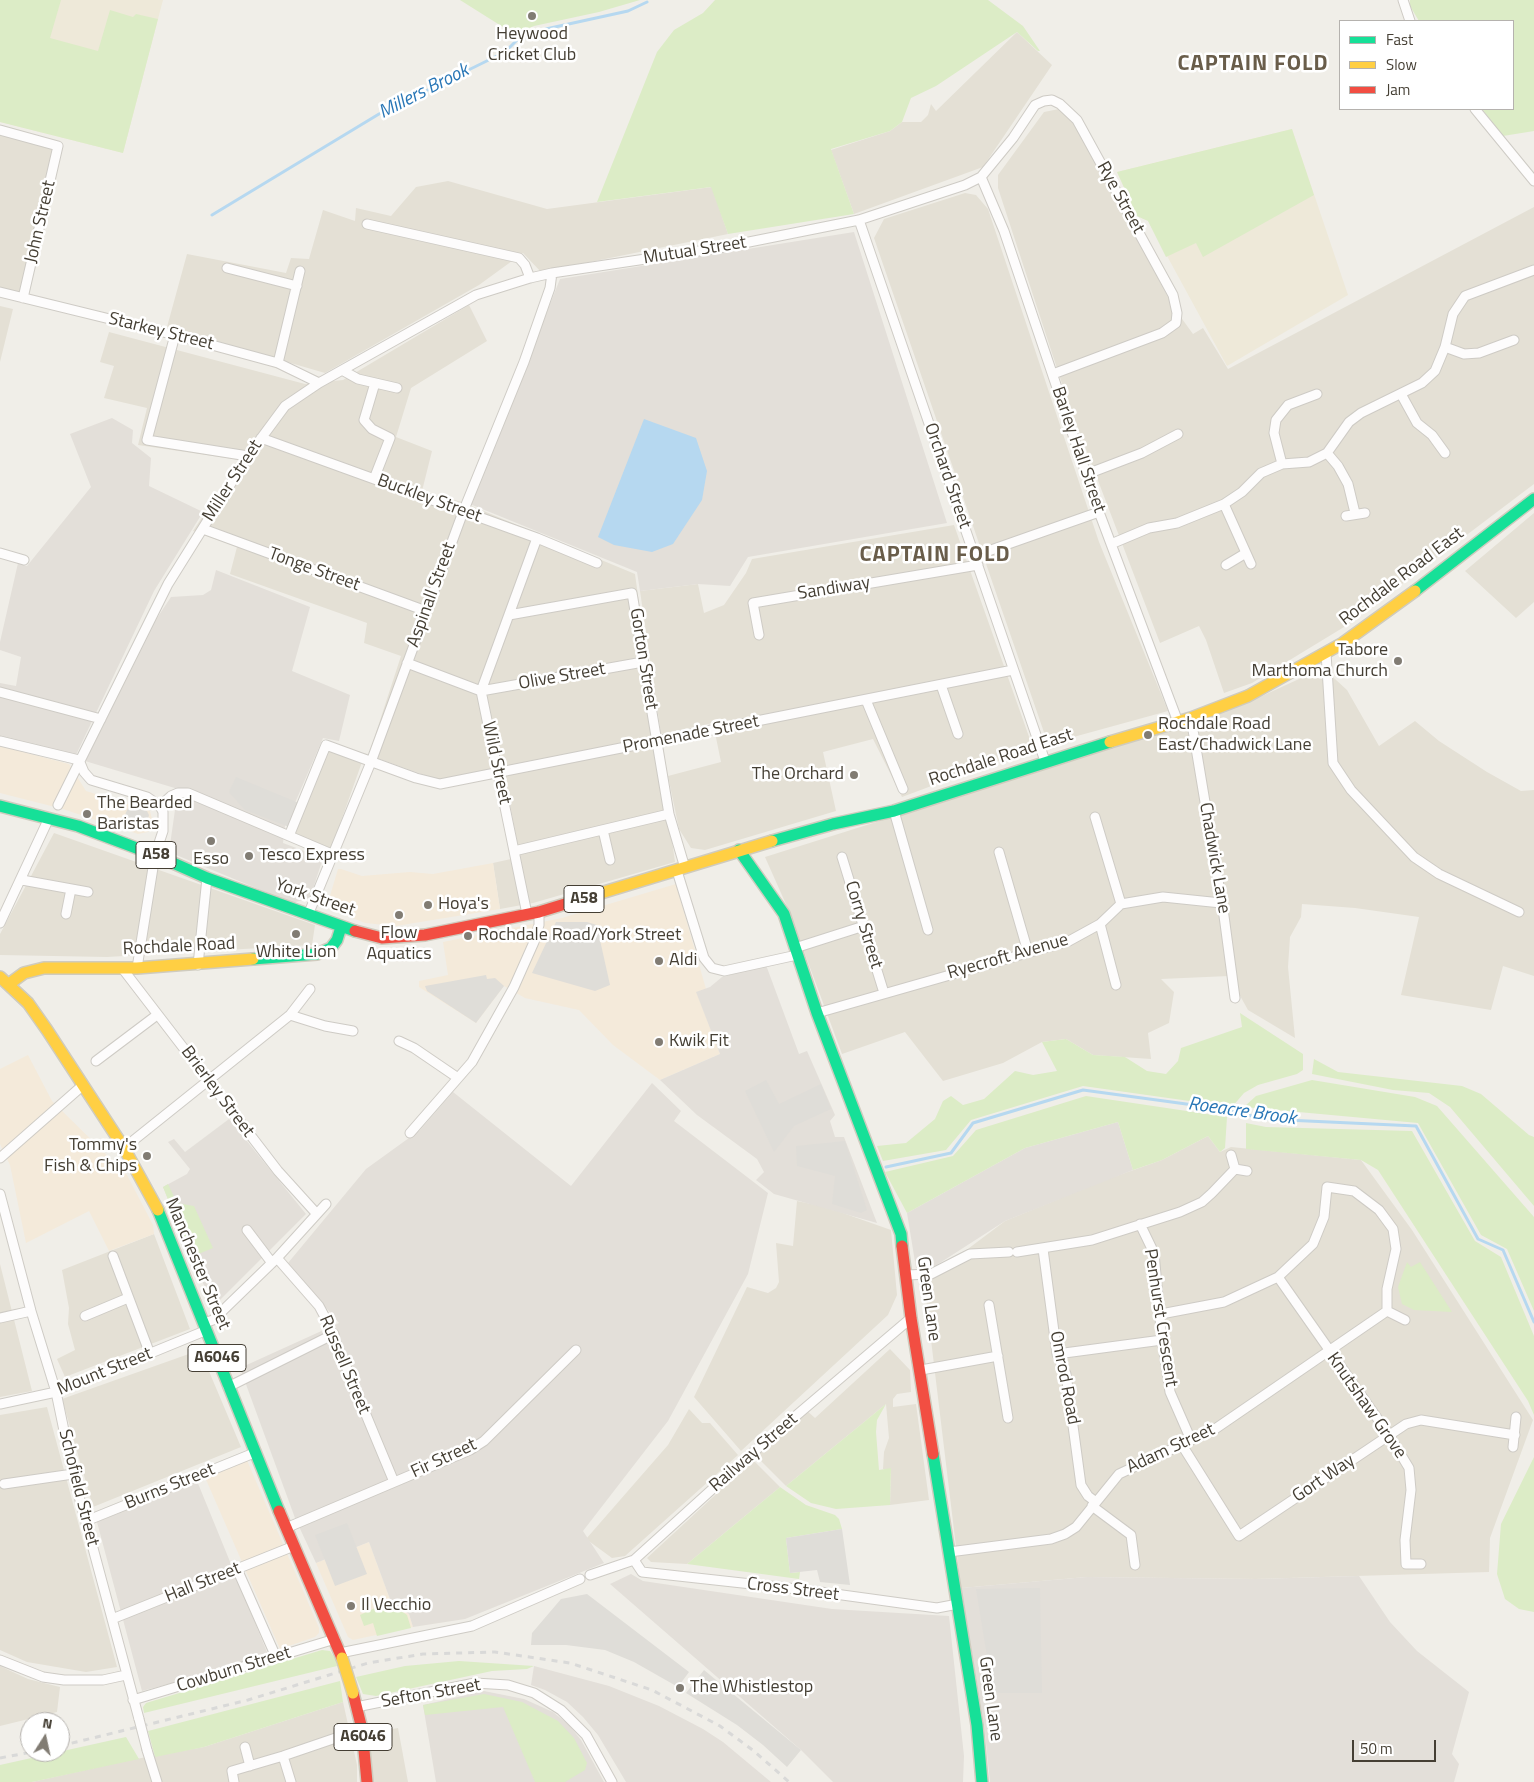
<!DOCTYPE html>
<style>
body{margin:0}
#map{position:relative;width:1534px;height:1782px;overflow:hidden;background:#f0eee8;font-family:"Titillium Web",sans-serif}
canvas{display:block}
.legend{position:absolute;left:1339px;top:20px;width:175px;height:90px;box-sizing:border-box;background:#fff;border:1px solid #b5b2ae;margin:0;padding:6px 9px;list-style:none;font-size:15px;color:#453f34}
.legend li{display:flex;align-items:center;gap:10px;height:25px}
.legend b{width:25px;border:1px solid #b5b2ae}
.north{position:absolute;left:20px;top:1712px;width:50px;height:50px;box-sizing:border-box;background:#fff;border:1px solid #b5b2ae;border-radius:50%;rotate:10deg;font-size:14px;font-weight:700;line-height:20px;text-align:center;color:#453f34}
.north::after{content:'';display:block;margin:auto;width:18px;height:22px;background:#817c73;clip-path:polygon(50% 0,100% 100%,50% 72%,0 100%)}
.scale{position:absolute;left:1352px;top:1740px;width:84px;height:22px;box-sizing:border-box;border:2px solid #453f34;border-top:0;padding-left:6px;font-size:15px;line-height:18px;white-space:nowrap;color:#453f34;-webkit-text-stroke:4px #fff;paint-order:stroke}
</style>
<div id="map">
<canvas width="1534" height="1782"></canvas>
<ul class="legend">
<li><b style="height:6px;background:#16e098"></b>Fast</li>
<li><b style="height:6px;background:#ffcf43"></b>Slow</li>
<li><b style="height:6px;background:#f24e42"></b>Jam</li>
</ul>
<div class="north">N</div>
<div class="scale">50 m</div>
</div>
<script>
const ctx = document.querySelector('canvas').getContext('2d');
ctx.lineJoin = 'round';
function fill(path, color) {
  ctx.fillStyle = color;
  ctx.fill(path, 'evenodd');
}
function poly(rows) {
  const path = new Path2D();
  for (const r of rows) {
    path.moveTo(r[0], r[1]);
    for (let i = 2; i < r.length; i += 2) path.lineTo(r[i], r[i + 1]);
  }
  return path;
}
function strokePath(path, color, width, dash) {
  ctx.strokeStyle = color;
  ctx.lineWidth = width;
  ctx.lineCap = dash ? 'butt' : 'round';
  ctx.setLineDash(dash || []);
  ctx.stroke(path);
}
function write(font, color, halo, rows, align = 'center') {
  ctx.font = font + ' "Titillium Web",sans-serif';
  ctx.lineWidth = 5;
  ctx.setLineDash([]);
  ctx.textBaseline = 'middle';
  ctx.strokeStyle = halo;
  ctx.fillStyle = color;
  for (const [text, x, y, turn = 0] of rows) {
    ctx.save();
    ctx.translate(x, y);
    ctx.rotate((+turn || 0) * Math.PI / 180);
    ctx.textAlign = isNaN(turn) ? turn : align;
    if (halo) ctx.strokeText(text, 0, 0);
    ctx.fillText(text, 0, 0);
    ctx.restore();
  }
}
const residential = poly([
 [1017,32,1052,65,983,167,854,214,831,150,890,131,902,122,921,122,928,115,931,104,936,111],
 [1059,109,1081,131,1172,305,1193,334,1203,328,1228,369,1534,207,1534,484,1349,624,1252,683,1224,693,1206,640,1199,626,1160,643,1068,402,998,188,998,175,1044,112],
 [0,132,56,145,19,295,0,290],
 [448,181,547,209,712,187,728,234,541,272,523,253,479,285,325,373,167,327,187,254,286,273,291,258,309,259,323,210,355,221,356,208,391,216,416,187],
 [965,193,976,195,988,209,1099,542,1168,711,1048,744,874,238,884,219],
 [469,305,487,341,411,388,396,437,432,451,422,491,462,502,635,574,675,862,533,903,500,909,493,863,520,857,503,767,438,780,377,758,362,762,331,849,293,834,327,750,369,754,401,656,364,643,367,623,230,574,237,547,193,531,240,460,138,445,147,408,104,398,114,366,100,362,109,332,305,384,343,380],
 [0,306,13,309,0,362],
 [1534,513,1534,602,1516,618,1465,571],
 [954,525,1033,748,902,797,873,739,823,752,836,811,705,850,691,848,679,829,668,776,721,762,713,723,661,734,640,591,698,584,704,613,724,605,746,573,752,559],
 [1323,668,1347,690,1379,746,1415,721,1439,741,1487,772,1521,791,1534,790,1534,976,1503,966,1491,1010,1401,995,1419,917,1355,908,1302,904,1301,917,1290,937,1288,967,1295,1038,1248,1010,1229,976,1161,979,1174,992,1169,1023,1148,1033,1151,1059,1093,1055,1066,1039,1042,1042,1003,1063,943,1081,905,1032,842,1054,789,911,765,857,1115,747,1262,696],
 [54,833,315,925,312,945,107,957,0,955,0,934],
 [1208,1136,1220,1152,1231,1147,1361,1160,1412,1230,1533,1420,1490,1538,1489,1572,1256,1579,1087,1577,961,1588,924,1282,1005,1221,1105,1180,1162,1160],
 [797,1201,826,1207,891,1230,897,1295,888,1315,741,1451,694,1397,747,1287,768,1293,776,1288,779,1282,776,1243,793,1246],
 [154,1234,190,1329,65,1377,57,1359,75,1350,68,1324,69,1308,62,1270],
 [0,1264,32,1391,0,1397],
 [890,1349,910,1370,911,1392,897,1394,893,1399,893,1407,916,1404,929,1500,890,1505,891,1469,883,1469,884,1452,889,1438,886,1404,786,1486,756,1456,806,1410,815,1418],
 [200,1350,241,1447,93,1507,62,1399],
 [47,1407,117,1667,86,1672,27,1662,0,1650,0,1415],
 [689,1409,702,1423,710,1423,738,1455,625,1556,612,1558,586,1539,668,1445],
 [753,1460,780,1487,687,1564,651,1562,647,1558],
 [0,1666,28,1679,60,1687,57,1712,0,1726],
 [343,1702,357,1765,357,1782,32,1782,130,1760,204,1747],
 [398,1728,408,1782,373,1782,369,1733]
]);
const commercial = poly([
 [0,746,69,764,86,791,150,811,152,819,150,828,148,832,138,834,63,809,0,793],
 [493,863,500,909,396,926,365,923,332,910,329,899,338,869,341,869,362,876,410,872,433,874],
 [676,884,706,989,697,993,720,1054,660,1080,613,1045,579,1010,525,998,504,986,476,1023,419,987,419,981,448,975,443,942,562,918],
 [28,1055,52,1101,127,1175,153,1225,154,1234,109,1251,89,1211,26,1243,10,1165,0,1144,0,1069],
 [246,1458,319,1628,319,1633,315,1637,280,1649,204,1475],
 [369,1542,391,1602,409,1614,413,1627,353,1640,348,1637,316,1563]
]);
const industrial = poly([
 [854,232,947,523,748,557,730,586,698,584,640,591,637,572,470,504,560,279],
 [112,418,133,430,132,443,151,458,149,486,203,512,154,591,75,757,0,737,0,683,16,686,21,657,0,650,0,642,18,563,27,566,91,487,70,434],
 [216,570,310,607,292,671,350,695,339,741,323,738,285,826,283,843,323,858,310,898,292,903,169,852,178,789,85,761,153,624,171,597,203,595,211,590],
 [766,965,799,1054,807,1051,835,1115,830,1121,835,1137,844,1137,877,1223,774,1194,756,1180,764,1172,757,1159,697,1115,660,1080,720,1054,696,992,710,987,722,977],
 [652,1083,681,1111,674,1121,768,1193,748,1274,668,1421,583,1531,604,1563,465,1619,413,1627,409,1614,391,1602,369,1542,316,1563,295,1518,240,1368,339,1323,288,1263,366,1169,420,1130,453,1092,571,1186],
 [229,1119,306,1214,213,1307,163,1187,187,1174,190,1169,168,1142,174,1139,185,1152],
 [1118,1122,1133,1170,1005,1221,935,1266,925,1269,916,1268,907,1213,1025,1148],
 [197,1481,269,1657,142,1691,97,1522],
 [631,1574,643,1581,832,1609,949,1616,964,1756,963,1782,833,1782,801,1750,610,1584],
 [1359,1576,1390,1622,1417,1651,1469,1692,1452,1754,1459,1764,1454,1782,990,1782,984,1724,961,1588,1087,1577,1256,1579],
 [534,1666,609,1686,659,1706,703,1729,723,1742,771,1782,626,1782,598,1735,583,1717,567,1702,545,1690,531,1685],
 [484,1691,524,1699,553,1712,569,1725,581,1740,604,1782,436,1782,423,1705]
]);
const education = poly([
 [0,0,163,0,123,153,0,122],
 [1292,129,1348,295,1227,366,1148,221,1137,216,1117,172]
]);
const green = poly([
 [0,0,61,0,50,38,98,51,110,10,133,17,136,14,158,19,123,153,0,122],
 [460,0,640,0,599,12,534,26,514,34],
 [715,0,988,0,1023,26,1040,51,1038,51,1017,32,936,86,911,98,902,122,890,131,831,149,854,214,728,234,711,187,597,202,657,52,674,30,703,13],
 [1410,0,1534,0,1534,131,1503,136,1482,109,1513,109,1513,21,1419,21,1410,6],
 [1292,129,1314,195,1203,257,1196,243,1166,257,1148,221,1137,216,1117,172],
 [1240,1013,1303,1054,1303,1070,1297,1074,1258,1085,1244,1093,1232,1107,1083,1086,971,1120,946,1150,883,1161,877,1146,906,1143,935,1119,943,1101,951,1096,963,1105,984,1099,1015,1071,1033,1075,1057,1071,1042,1042,1066,1039,1093,1055,1125,1057,1147,1071,1166,1074,1178,1061,1181,1048,1242,1027],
 [1314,1059,1338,1072,1462,1086,1481,1094,1529,1135,1534,1137,1534,1206,1450,1107,1429,1093,1393,1090,1312,1074],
 [1312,1080,1415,1097,1437,1106,1534,1217,1534,1311,1507,1249,1481,1235,1418,1123,1244,1107,1256,1096],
 [1086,1096,1227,1117,1225,1148,1220,1152,1208,1136,1162,1160,1133,1170,1118,1122,1025,1148,907,1213,885,1172,953,1156,976,1130],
 [1246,1123,1266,1127,1412,1131,1475,1241,1501,1257,1534,1336,1534,1415,1528,1401,1378,1170,1361,1160,1246,1149],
 [168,1184,177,1203,194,1206,213,1248,191,1257,163,1187],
 [1407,1262,1411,1267,1420,1262,1452,1312,1414,1310,1402,1304,1398,1287],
 [886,1404,877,1420,876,1432,879,1470,891,1468,890,1505,836,1509,811,1503,786,1486],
 [1534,1457,1534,1612,1519,1609,1505,1599,1497,1574,1501,1524],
 [780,1487,806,1505,835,1515,839,1519,842,1529,786,1538,790,1573,800,1572,799,1579,687,1564],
 [388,1602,407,1615,411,1628,377,1636,373,1623,364,1626,360,1615],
 [322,1650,330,1651,336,1660,337,1666,144,1713,143,1707,146,1703],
 [459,1661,534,1666,527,1669,492,1671,376,1696,363,1694,356,1677,405,1666],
 [340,1681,343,1702,204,1747,155,1757,148,1731],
 [484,1694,522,1702,558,1721,574,1738,587,1763,585,1770,565,1782,535,1782,503,1707,425,1715,423,1705],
 [126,1737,139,1759,32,1782,0,1782,0,1765]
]);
const parking = poly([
 [236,777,299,803,289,827,245,810,229,792],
 [129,805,147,811,149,815,145,830,122,823],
 [556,922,587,922,610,929,600,940,610,985,595,991,532,973],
 [486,975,487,979,495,978,504,986,476,1023,427,991,425,986],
 [766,1080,779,1104,821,1084,831,1109,794,1126,774,1152,745,1091],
 [845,1141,867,1210,861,1213,832,1204,835,1176,797,1166,796,1146],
 [347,1523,367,1574,335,1586,315,1535],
 [842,1529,850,1585,820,1582,817,1570,790,1573,786,1538],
 [1040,1588,1042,1693,993,1693,976,1589],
 [587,1594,689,1672,678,1687,634,1662,605,1650,566,1645,531,1645,532,1633,561,1599],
 [704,1670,801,1750,787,1767,763,1745,737,1725,686,1693]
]);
const water = poly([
 [644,419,696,438,707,471,702,500,673,544,652,552,614,545,598,537]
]);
const stream = poly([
 [212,215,379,114,505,52,523,34,628,11,647,2],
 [886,1167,951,1153,973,1123,1083,1090,1223,1109,1264,1119,1416,1126,1478,1239,1503,1250,1534,1322]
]);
const street = poly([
 [1403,0,1410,21],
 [1475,109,1534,181],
 [0,130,58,146,23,298],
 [981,177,1004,231,1099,512,1178,722],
 [859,220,1045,761],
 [367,224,519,258,525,265,530,278],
 [227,268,297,286],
 [0,292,175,335,278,363,319,383],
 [175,335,147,440,248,456],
 [1445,347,1464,354,1479,353,1514,340],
 [278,363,300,271],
 [342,370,358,379,397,388],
 [1401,394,1417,423,1432,435,1445,453],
 [261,438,537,538,597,563],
 [1327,453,1338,466,1348,484,1355,513],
 [1282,464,1274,433,1276,420,1288,405,1317,394],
 [1087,474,1142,453,1178,434],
 [374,479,390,438,372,429,364,420,375,383],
 [1224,504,1251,564],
 [1346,516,1365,513],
 [203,529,426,611],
 [1111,544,1149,528,1177,523,1224,504,1242,492,1261,473,1282,464,1309,462,1327,453,1349,422,1361,413,1422,383,1435,371,1445,347,1453,314,1465,296,1534,270],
 [0,553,24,560],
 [974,556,1099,512],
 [1226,565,1246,553],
 [509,615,632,593,669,814,685,868],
 [759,635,753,603,978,565],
 [1326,653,1333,763,1351,790,1414,857,1439,874,1519,912],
 [407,663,481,691,643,662],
 [941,685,958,734],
 [0,692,101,719],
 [866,700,903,789],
 [1191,718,1224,916,1235,998],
 [0,741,79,760,84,772,91,780,147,797,160,806,163,812,163,831,155,855,137,968],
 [58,805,168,584,248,456,285,406,319,383,476,295,530,278,552,273,719,248,859,220,965,185,981,177,1013,138,1035,105,1044,101,1052,100,1060,104,1077,120,1173,295,1177,313,1176,323,1162,333,1053,374],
 [160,806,171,796,178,793,188,793,334,855],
 [894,811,928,930],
 [1095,817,1121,904],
 [603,830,610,860],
 [289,836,326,745,416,778,440,784,1013,670],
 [514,851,669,814],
 [999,852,1028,952],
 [842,857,884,993],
 [677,871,704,958,712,968,724,971,797,955],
 [22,880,88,892],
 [66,914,71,889],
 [527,914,481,691,537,538],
 [308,915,371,762,463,512,524,362,550,288,552,273],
 [0,923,49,818],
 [1100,924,1116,985],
 [795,948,864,926],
 [198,965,207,878],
 [122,968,278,1171,316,1213],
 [817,1013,1069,941,1100,924,1121,904,1163,897,1221,903],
 [290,1015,325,1026,353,1031],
 [399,1041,414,1048,458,1078],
 [96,1061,157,1015],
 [410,1133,472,1062,514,987,534,942,539,925,539,912],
 [124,1148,290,1015,310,989],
 [1231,1155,1235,1169],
 [0,1158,82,1086],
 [1235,1169,1247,1171],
 [0,1194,31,1311,56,1392,73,1474,139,1719],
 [1140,1224,1154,1253,1162,1340,1170,1392,1191,1440],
 [247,1230,272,1263],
 [1043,1249,1057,1354,1066,1374,1081,1485,1088,1496,1096,1502],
 [1017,1252,1092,1240,1180,1212,1202,1202,1212,1193,1235,1169],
 [113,1256,150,1354],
 [277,1258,319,1306,327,1321,394,1482],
 [906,1275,931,1274,970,1254,1009,1252],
 [1278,1277,1389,1435,1409,1468,1411,1490,1405,1540,1406,1564,1421,1564],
 [989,1305,1008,1418],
 [1387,1311,1405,1320],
 [85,1316,128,1298],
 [0,1318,31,1311],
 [204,1323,213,1320,277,1258,326,1204],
 [1057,1354,1162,1340],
 [921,1370,998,1356],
 [228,1387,334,1334],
 [0,1404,56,1392,207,1330],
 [1182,1445,1239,1536,1406,1424,1421,1420,1515,1435],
 [1513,1447,1516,1417],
 [4,1484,73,1474],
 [1092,1506,1131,1535,1135,1565],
 [86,1521,254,1453],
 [286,1528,470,1450,484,1441,576,1350],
 [949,1552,1051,1539,1065,1534,1076,1527,1119,1474,1215,1429,1387,1311,1387,1289,1396,1249,1393,1229,1379,1210,1354,1191,1327,1187,1324,1217,1313,1244,1278,1277,1224,1302,1161,1314],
 [634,1560,642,1572,806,1590,937,1608,958,1604],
 [237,1569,276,1657],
 [590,1575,634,1560,751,1454,911,1318],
 [112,1619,294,1546],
 [340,1653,472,1626,580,1579],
 [0,1660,43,1677,64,1680,103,1680,126,1675],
 [133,1700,335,1639],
 [356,1707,475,1683,508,1685,534,1693,561,1710,586,1735,612,1782],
 [245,1747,250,1766],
 [147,1750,157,1782],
 [283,1756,291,1782],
 [234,1782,232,1771,283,1756,362,1729]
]);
const fast = poly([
 [1415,591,1534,499],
 [0,806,78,826,155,855,207,878,355,931],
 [772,841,833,824,894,811,1110,742],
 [739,850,784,914,817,1013,901,1234,902,1246],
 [253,959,317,954,331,948,337,940,341,927],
 [158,1210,279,1511],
 [933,1454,977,1725,982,1782]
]);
const slow = poly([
 [1110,742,1191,718,1248,696,1343,643,1415,591],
 [591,896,772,841],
 [0,977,28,1003,47,1030,124,1148,158,1210],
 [9,984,24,973,44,968,137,968,253,959]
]);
const jam = poly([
 [355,931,382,938,425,935,539,912,591,896],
 [902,1246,911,1318,933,1454],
 [279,1511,342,1658],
 [353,1693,362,1729,367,1782]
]);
const rail = poly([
 [60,1746,248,1700,368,1663,423,1654,495,1652,570,1663,652,1690,720,1726,754,1751,789,1782],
 [0,1758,32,1752]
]);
const streetBridge = poly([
 [139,1719,147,1750]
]);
const slowBridge = poly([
 [342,1658,353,1693]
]);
const markers = [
 [532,16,5,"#817c73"],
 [1398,661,5,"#817c73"],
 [1148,735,5,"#817c73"],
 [854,775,5,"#817c73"],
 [87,814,5,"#817c73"],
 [211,841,5,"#817c73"],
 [249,856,5,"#817c73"],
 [428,905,5,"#817c73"],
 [399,915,5,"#817c73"],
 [296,934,5,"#817c73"],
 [468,936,5,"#817c73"],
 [659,961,5,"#817c73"],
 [659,1042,5,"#817c73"],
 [147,1156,5,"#817c73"],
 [351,1606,5,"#817c73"],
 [680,1688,5,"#817c73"]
];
const shields = [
 [156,855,40],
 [584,899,40],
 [217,1358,58],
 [363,1737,58]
];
const shieldNames = [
 ["A58",156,855],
 ["A58",584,899],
 ["A6046",217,1358],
 ["A6046",363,1737]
];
const poiNames = [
 ["Heywood",532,35,"center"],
 ["Cricket Club",532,56,"center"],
 ["Tabore",1388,651,"right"],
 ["Marthoma Church",1388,672,"right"],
 ["Rochdale Road",1158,725],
 ["East/Chadwick Lane",1158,746],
 ["The Orchard",844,775,"right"],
 ["The Bearded",97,804],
 ["Baristas",97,825],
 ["Tesco Express",259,856],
 ["Esso",211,860,"center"],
 ["Hoya's",438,905],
 ["Flow",399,934,"center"],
 ["Aquatics",399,955,"center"],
 ["Rochdale Road/York Street",478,936],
 ["White Lion",296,953,"center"],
 ["Aldi",669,961],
 ["Kwik Fit",669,1042],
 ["Tommy's",137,1146,"right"],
 ["Fish & Chips",137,1167,"right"],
 ["Il Vecchio",361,1606],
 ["The Whistlestop",690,1688]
];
const streetNames = [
 ["Rye Street",1120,198,61],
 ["John Street",41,222,-77],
 ["Mutual Street",695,251,-9],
 ["Starkey Street",161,332,14],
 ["Barley Hall Street",1078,450,71],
 ["Orchard Street",947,476,71],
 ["Miller Street",233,481,-57],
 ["Buckley Street",429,499,20],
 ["Tonge Street",314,570,20],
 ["Rochdale Road East",1402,577,-37],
 ["Sandiway",834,589,-9],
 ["Aspinall Street",432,595,-70],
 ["Gorton Street",643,659,81],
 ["Olive Street",562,677,-10],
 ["Promenade Street",691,735,-11],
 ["Rochdale Road East",1001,758,-18],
 ["Wild Street",496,763,78],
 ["Chadwick Lane",1214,858,80],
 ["York Street",315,898,19],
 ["Corry Street",863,925,73],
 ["Rochdale Road",179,947,-3],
 ["Ryecroft Avenue",1008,957,-16],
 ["Brierley Street",217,1092,53],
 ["Manchester Street",197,1264,67],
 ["Green Lane",928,1299,82],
 ["Penhurst Crescent",1160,1318,81],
 ["Russell Street",344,1365,67],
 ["Mount Street",105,1372,-22],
 ["Omrod Road",1064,1378,79],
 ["Knutshaw Grove",1366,1406,55],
 ["Adam Street",1171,1449,-25],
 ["Railway Street",754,1453,-41],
 ["Fir Street",444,1459,-25],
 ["Gort Way",1324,1479,-34],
 ["Burns Street",170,1487,-22],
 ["Schofield Street",78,1488,76],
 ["Hall Street",203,1583,-22],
 ["Cross Street",793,1590,7],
 ["Cowburn Street",234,1670,-17],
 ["Sefton Street",431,1694,-10],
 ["Green Lane",990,1699,82]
];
const waterNames = [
 ["Millers Brook",424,92,-27],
 ["Roeacre Brook",1242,1112,8]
];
const districtNames = [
 ["CAPTAIN FOLD",1253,65],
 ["CAPTAIN FOLD",935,556]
];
fill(residential, '#e4e0d5');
fill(commercial, '#f4eada');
fill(industrial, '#e3dfd9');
fill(education, '#eee9d9');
fill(green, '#dcecc6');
fill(parking, '#dfddd8');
fill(water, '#b6d8f0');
strokePath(stream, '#b6d8f0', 3);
strokePath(street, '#cecbc5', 11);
strokePath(fast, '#cfcbbe', 14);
strokePath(slow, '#cfcbbe', 14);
strokePath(jam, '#cfcbbe', 14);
strokePath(street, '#fdfcfc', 9);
strokePath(fast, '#16e098', 11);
strokePath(slow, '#ffcf43', 11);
strokePath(jam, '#f24e42', 11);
strokePath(rail, '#d9d9d8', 3, [6, 6]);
strokePath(streetBridge, '#cecbc5', 11, []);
strokePath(slowBridge, '#d3cbb4', 14, []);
strokePath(streetBridge, '#fdfcfc', 9);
strokePath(slowBridge, '#ffcf43', 11);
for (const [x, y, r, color] of markers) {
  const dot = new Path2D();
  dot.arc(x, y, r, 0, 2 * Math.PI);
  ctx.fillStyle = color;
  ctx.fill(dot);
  strokePath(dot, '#fff', 2);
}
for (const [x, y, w] of shields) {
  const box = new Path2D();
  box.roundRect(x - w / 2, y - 13.5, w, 27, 4);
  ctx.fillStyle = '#fff';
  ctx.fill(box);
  strokePath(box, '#453f34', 1);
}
write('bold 16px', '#453f34', null, shieldNames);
write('18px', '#453f34', '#fff', poiNames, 'left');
write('18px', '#453f34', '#fff', streetNames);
write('italic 19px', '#2876b6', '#fff', waterNames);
ctx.letterSpacing = '1px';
write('bold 22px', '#695d4a', '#fff', districtNames);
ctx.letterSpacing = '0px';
</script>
